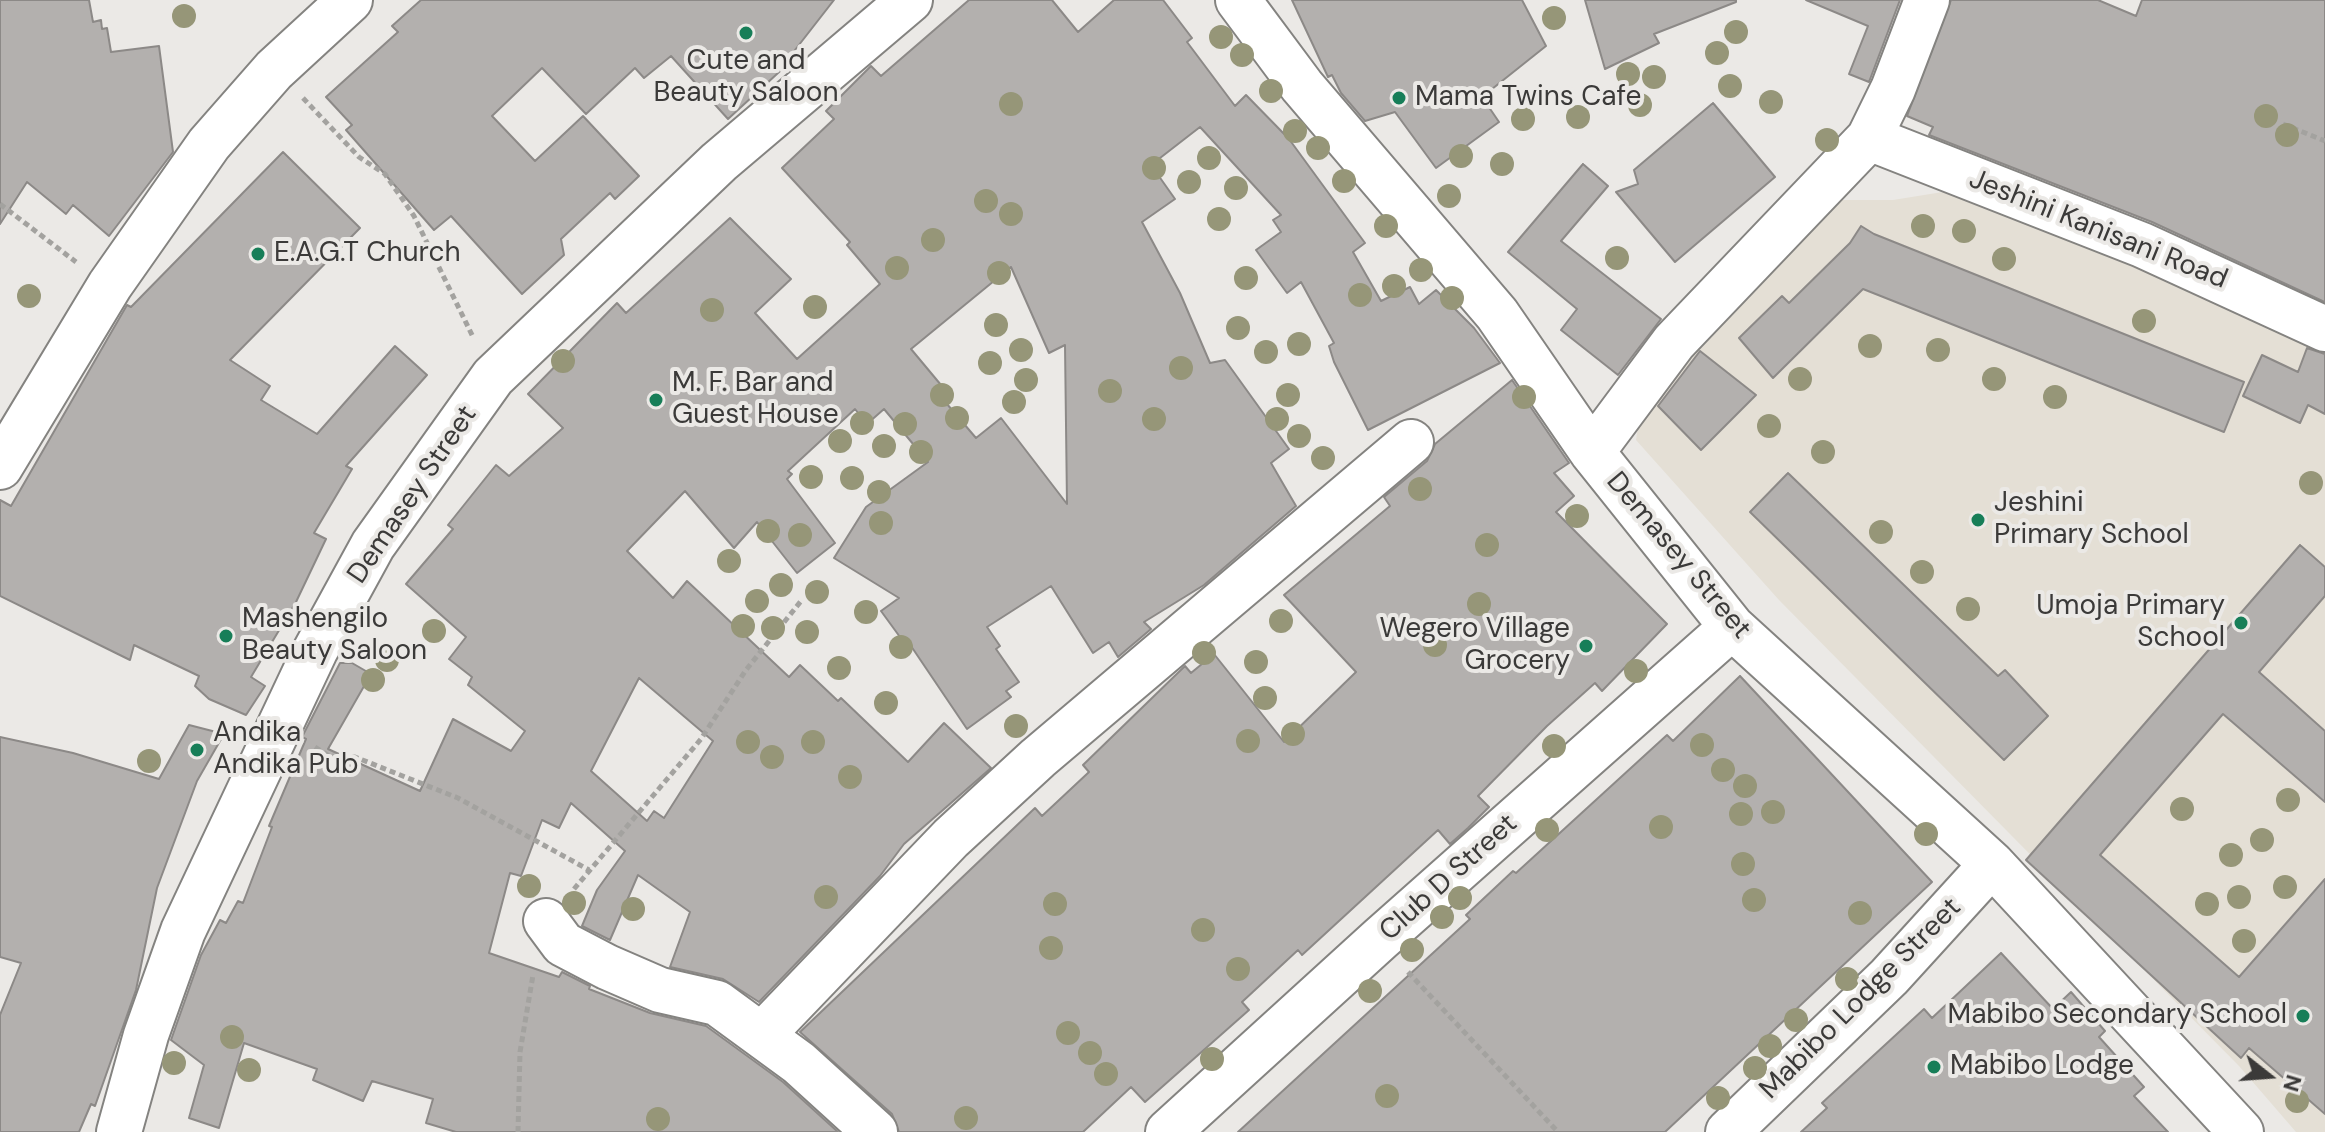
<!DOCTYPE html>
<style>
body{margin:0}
#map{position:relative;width:2325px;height:1132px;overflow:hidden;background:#ebe9e6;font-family:"DM Sans",sans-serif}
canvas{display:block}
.north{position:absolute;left:2229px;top:1036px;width:80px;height:80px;-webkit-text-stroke:6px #ebe9e6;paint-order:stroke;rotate:107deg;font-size:22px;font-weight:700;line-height:32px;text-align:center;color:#3b3a39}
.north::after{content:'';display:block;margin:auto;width:28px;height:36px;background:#3b3a39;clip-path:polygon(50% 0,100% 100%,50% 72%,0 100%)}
</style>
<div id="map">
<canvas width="2325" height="1132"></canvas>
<div class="north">N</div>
</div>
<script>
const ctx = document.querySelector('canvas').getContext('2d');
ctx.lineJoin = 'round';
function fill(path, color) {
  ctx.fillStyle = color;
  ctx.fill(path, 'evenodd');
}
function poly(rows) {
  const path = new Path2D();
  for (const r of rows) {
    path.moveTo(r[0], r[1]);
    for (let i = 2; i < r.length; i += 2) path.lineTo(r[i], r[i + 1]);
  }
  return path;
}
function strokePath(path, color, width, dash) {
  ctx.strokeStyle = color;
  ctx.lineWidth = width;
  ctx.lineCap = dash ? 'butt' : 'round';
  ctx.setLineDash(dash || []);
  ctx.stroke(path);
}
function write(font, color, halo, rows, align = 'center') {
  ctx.font = font + ' "DM Sans",sans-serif';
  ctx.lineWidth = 8;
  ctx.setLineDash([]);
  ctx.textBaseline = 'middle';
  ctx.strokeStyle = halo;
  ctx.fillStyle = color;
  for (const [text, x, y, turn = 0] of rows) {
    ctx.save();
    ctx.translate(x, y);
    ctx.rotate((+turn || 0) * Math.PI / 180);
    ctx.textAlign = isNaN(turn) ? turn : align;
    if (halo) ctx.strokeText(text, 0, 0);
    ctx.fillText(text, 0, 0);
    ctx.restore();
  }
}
const built = poly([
 [1955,190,2325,344,2325,1132,2296,1132,2239,1066,1779,600,1636,440,1640,413,1656,385,1839,200,1893,200]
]);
const building = poly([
 [0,0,89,0,93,22,101,20,102,29,107,28,111,52,159,46,173,152,109,236,73,205,66,214,27,182,0,224,0,0],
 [421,0,834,0,788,59,790,62,728,119,671,56,644,78,635,68,586,114,542,68,492,116,535,161,583,116,639,176,615,199,610,193,561,239,564,255,522,294,451,216,434,230,346,130,352,125,326,97,398,32,392,26,421,0],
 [969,0,1052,0,1078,32,1114,0,1163,0,1192,38,1187,42,1235,106,1246,95,1289,139,1365,243,1353,252,1381,301,1410,287,1419,304,1436,290,1474,328,1500,363,1368,430,1334,362,1329,346,1334,343,1301,282,1287,293,1256,250,1281,232,1273,220,1281,215,1200,127,1151,165,1175,199,1142,222,1180,293,1210,363,1225,360,1289,449,1271,463,1296,506,1204,585,1144,622,1151,629,1118,657,1109,642,1093,653,1051,586,987,627,1000,646,996,649,1019,682,1006,691,1011,697,967,729,911,646,908,648,881,611,899,598,834,558,866,507,928,462,884,409,867,424,855,409,788,471,792,474,787,479,835,543,797,573,757,522,734,548,685,491,627,551,673,598,687,581,789,677,800,665,838,701,841,698,908,762,944,723,991,768,904,844,880,876,759,1002,723,979,670,967,690,912,638,875,610,940,582,926,597,890,625,851,571,803,559,828,542,820,521,876,510,873,489,953,559,977,562,972,590,986,589,989,650,1013,706,1026,783,1082,838,1132,456,1132,426,1123,433,1099,372,1081,363,1101,313,1080,317,1069,244,1043,219,1128,189,1118,204,1065,171,1040,201,955,220,920,226,923,238,901,243,903,272,827,269,826,306,739,302,737,340,663,352,663,371,674,328,749,420,791,453,719,511,751,525,731,468,685,472,677,449,659,466,637,406,584,453,529,448,525,496,465,509,476,563,428,528,394,617,303,626,313,730,218,791,279,755,313,797,359,880,284,847,245,850,242,782,168,834,119,826,111,871,66,881,76,969,0],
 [1011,267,1049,353,1065,345,1067,504,1001,418,976,438,935,390,941,385,911,349,1011,267],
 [639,678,713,741,664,818,654,811,647,821,591,771,639,678],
 [1292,0,1522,0,1546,46,1482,97,1499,122,1436,168,1395,112,1365,121,1341,93,1332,75,1328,77,1292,0],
 [1585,0,1736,0,1736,2,1654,34,1659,43,1605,69,1585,0],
 [1806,0,1900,0,1869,82,1849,74,1868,26,1806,0],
 [1951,0,2098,0,2136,16,2142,0,2325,0,2325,302,2152,222,1929,135,1933,127,1907,116,1951,0],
 [1713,103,1775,177,1675,262,1616,192,1638,184,1634,170,1713,103],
 [283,152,360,228,230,360,270,386,261,400,317,434,395,346,427,375,346,466,352,469,314,533,326,539,296,602,251,677,265,686,246,715,209,699,195,686,199,676,134,645,130,660,0,596,0,500,11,506,127,305,131,307,283,152],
 [1583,164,1608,186,1561,241,1661,319,1618,375,1561,330,1577,309,1508,252,1583,164],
 [1861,226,1874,234,2244,382,2224,432,1863,289,1773,378,1739,338,1782,296,1789,303,1850,243,1861,226],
 [2307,348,2325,354,2325,414,2308,405,2300,423,2243,396,2262,355,2298,372,2307,348],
 [1700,351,1756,395,1701,450,1658,406,1700,351],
 [1512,380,1569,463,1554,473,1574,496,1556,512,1667,624,1602,691,1595,683,1547,726,1478,796,1489,807,1468,828,1450,844,1438,830,1302,955,1298,950,1242,1002,1249,1010,1145,1102,1131,1087,1083,1132,899,1132,892,1114,800,1032,1035,808,1042,816,1089,772,1083,765,1185,666,1191,673,1214,654,1284,742,1356,672,1284,595,1390,506,1384,497,1427,461,1435,444,1512,380],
 [1788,473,1998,676,2005,670,2048,716,2004,760,1750,512,1788,473],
 [2300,545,2325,567,2325,596,2259,672,2325,731,2325,802,2223,714,2100,855,2239,977,2325,879,2325,1114,2249,1048,2241,1058,2026,860,2300,545],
 [1740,676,1932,882,1665,1132,1238,1132,1470,919,1466,915,1513,871,1516,873,1667,735,1673,741,1740,676],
 [189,725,224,734,197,781,157,888,136,990,95,1106,91,1104,79,1132,0,1132,0,1015,21,963,0,957,0,737,73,753,159,779,189,725],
 [2001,953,2053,1009,2071,992,2105,1031,2099,1037,2144,1087,2134,1096,2168,1132,1801,1132,1827,1108,1822,1103,1924,1009,1932,1018,2001,953]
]);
const path = poly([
 [303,98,359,157,385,174,414,216,473,337],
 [2283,124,2325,141],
 [0,204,76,262],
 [315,747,329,756,355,757,458,798,589,870],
 [574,889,701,739,746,670,801,601],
 [1408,972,1558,1132],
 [518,1132,520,1052,533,975]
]);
const minor = poly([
 [1238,0,1302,86,1497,314,1592,452,1732,627,1992,864,2241,1132],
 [1869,138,2142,245,2325,329],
 [1592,452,1674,342,1869,138,1893,89,1927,0],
 [0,467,110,285,209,144,274,70,350,0],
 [546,921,563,944,607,967,660,990,717,1003,799,1063,875,1132],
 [763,1034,951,838,1038,758,1411,442],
 [119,1132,146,1035,183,931,315,651,373,545,493,377,719,162,910,0],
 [1168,1132,1380,939,1732,627],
 [1728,1132,1889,977,1992,864]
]);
const trees = [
 [184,16],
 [1554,18],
 [1736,32],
 [1221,37],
 [1717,53],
 [1242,55],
 [1628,74],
 [1654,77],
 [1730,86],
 [1271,91],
 [1771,102],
 [1011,104],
 [1640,105],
 [2266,116],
 [1578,117],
 [1523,119],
 [1295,131],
 [2287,135],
 [1827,140],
 [1318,148],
 [1461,156],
 [1209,158],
 [1502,164],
 [1154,168],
 [1344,181],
 [1189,182],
 [1236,188],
 [1449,196],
 [986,201],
 [1011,214],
 [1219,219],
 [1386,226],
 [1923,226],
 [1964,231],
 [933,240],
 [1617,258],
 [2004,259],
 [897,268],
 [1421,270],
 [999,273],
 [1246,278],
 [1394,286],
 [1360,295],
 [29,296],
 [1452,298],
 [815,307],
 [712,310],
 [2144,321],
 [996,325],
 [1238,328],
 [1299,344],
 [1870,346],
 [1021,350],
 [1938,350],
 [1266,352],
 [563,361],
 [990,363],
 [1181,368],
 [1800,379],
 [1994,379],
 [1026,380],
 [1110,391],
 [942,395],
 [1288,395],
 [1524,397],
 [2055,397],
 [1014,402],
 [957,418],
 [1154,419],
 [1277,419],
 [862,423],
 [905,424],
 [1769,426],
 [1299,436],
 [840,441],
 [884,446],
 [921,452],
 [1823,452],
 [1323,458],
 [811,477],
 [852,478],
 [2311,483],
 [1420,489],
 [879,492],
 [1577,516],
 [881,523],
 [768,531],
 [1881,532],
 [800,535],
 [1487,545],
 [729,561],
 [1922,572],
 [781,585],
 [817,592],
 [757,601],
 [1479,604],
 [1968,609],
 [866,612],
 [1281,621],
 [743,626],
 [773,628],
 [434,631],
 [807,632],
 [1435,645],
 [901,647],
 [1204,653],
 [387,660],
 [1256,662],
 [839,668],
 [1636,671],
 [373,680],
 [1265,698],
 [886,703],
 [1016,726],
 [1293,734],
 [1248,741],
 [748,742],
 [813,742],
 [1702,745],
 [1554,746],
 [772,757],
 [149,761],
 [1723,770],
 [850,777],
 [1745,786],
 [2288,800],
 [2182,809],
 [1773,812],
 [1741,814],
 [1661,827],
 [1547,830],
 [1926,834],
 [2262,840],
 [2231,855],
 [1743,864],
 [529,886],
 [2285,887],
 [826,897],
 [2239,897],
 [1460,898],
 [1754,900],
 [574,903],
 [1055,904],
 [2207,904],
 [633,909],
 [1860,913],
 [1442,917],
 [1203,930],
 [2244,941],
 [1051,948],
 [1412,950],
 [1238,969],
 [1847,979],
 [1370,991],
 [1796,1020],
 [1068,1033],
 [232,1037],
 [1770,1046],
 [1090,1053],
 [1212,1059],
 [174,1063],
 [1755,1068],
 [249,1070],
 [1106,1074],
 [1387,1096],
 [1718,1098],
 [2297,1101],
 [966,1118],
 [658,1119]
];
const markers = [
 [746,33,8,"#177e58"],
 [1399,98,8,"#177e58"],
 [258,254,8,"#177e58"],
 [656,400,8,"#177e58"],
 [1978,520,8,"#177e58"],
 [2241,623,8,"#177e58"],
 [226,636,8,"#177e58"],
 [1586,646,8,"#177e58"],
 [197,750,8,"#177e58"],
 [2303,1016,8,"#177e58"],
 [1934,1067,8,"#177e58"]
];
const poiNames = [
 ["Cute and",746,62,"center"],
 ["Beauty Saloon",746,94,"center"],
 ["Mama Twins Cafe",1415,98],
 ["E.A.G.T Church",274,254],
 ["M. F. Bar and",672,384],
 ["Guest House",672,416],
 ["Jeshini",1994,504],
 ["Primary School",1994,536],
 ["Umoja Primary",2225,607,"right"],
 ["School",2225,639,"right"],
 ["Mashengilo",242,620],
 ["Beauty Saloon",242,652],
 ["Wegero Village",1570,630,"right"],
 ["Grocery",1570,662,"right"],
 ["Andika",213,734],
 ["Andika Pub",213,766],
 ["Mabibo Secondary School",2287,1016,"right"],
 ["Mabibo Lodge",1950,1067]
];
const streetNames = [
 ["Jeshini Kanisani Road",2098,230,22],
 ["Demasey Street",413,495,-56],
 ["Demasey Street",1678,556,50],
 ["Club D Street",1449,878,-42],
 ["Mabibo Lodge Street",1861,999,-45]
];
fill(built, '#e4dfd5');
fill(building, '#b3b0ae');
strokePath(building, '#8c8987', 2);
strokePath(minor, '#848380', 48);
strokePath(path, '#a3a29f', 5, [6, 4]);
strokePath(minor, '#fff', 44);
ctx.fillStyle = '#969678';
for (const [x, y] of trees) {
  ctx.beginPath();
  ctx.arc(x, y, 12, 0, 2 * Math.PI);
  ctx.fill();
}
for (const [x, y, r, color] of markers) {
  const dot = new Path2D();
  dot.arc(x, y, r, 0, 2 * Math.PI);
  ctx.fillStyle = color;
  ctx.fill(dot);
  strokePath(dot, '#ebe9e6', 3);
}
write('28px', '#3b3a39', '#ebe9e6', poiNames, 'left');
write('28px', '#3b3a39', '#ebe9e6', streetNames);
</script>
